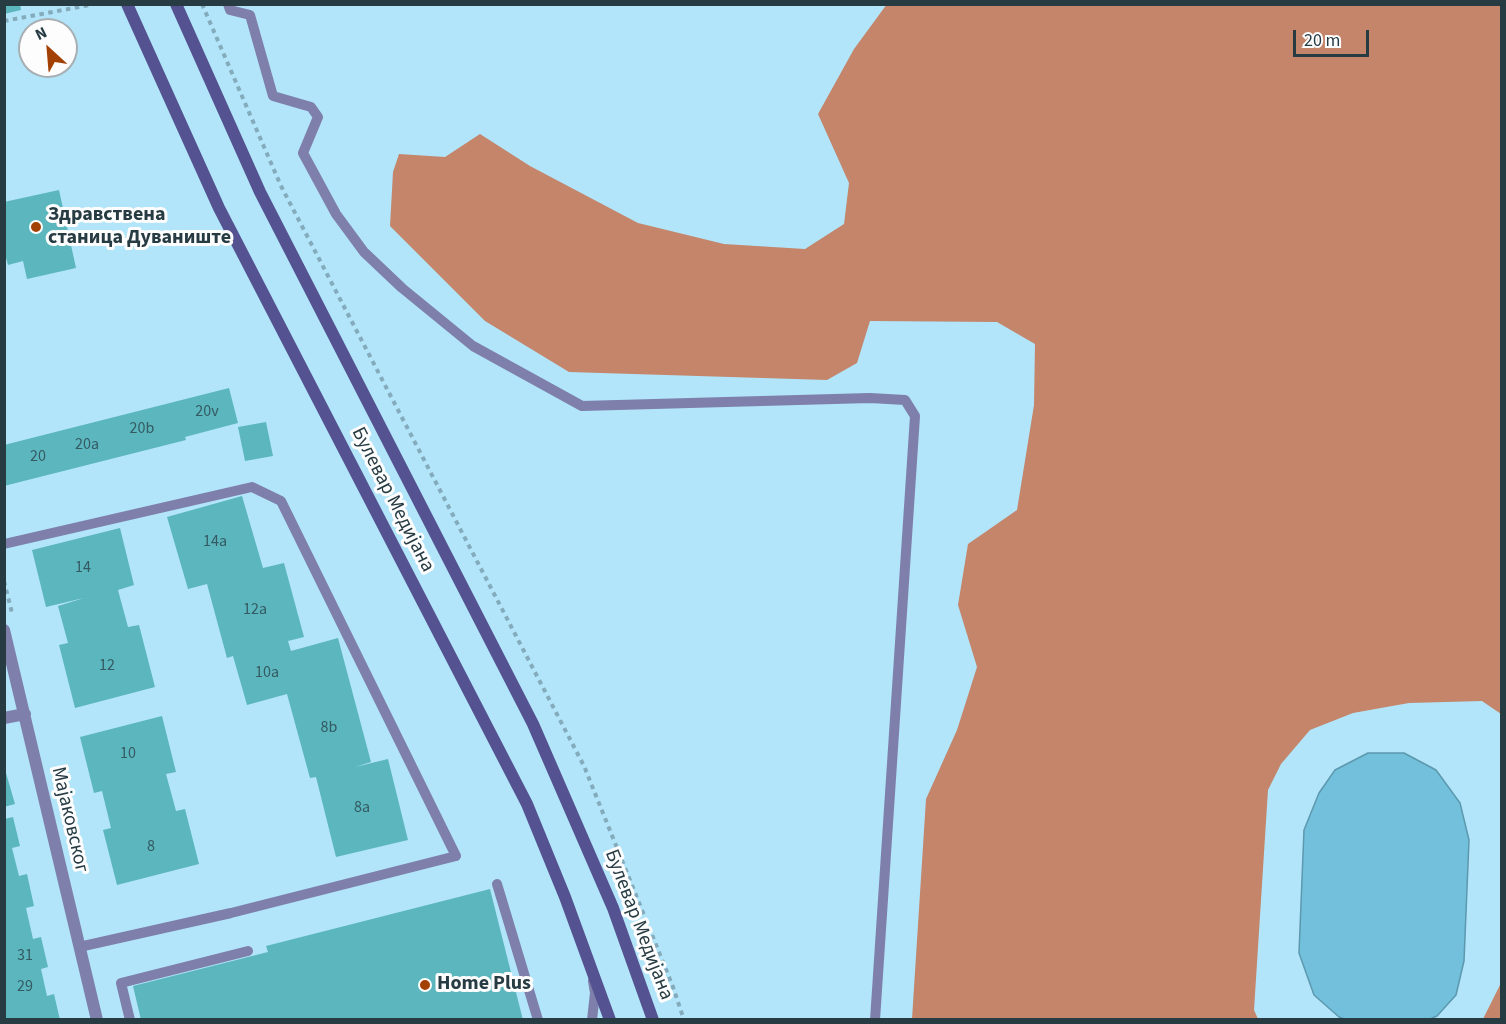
<!DOCTYPE html>
<meta charset="utf-8">
<style>
body{margin:0}
#map{position:relative;width:1506px;height:1024px;overflow:hidden;background:#b2e5f9;font-family:"Source Sans 3",sans-serif}
canvas{display:block}
.frame{position:absolute;inset:0;border:6px solid #273b43;pointer-events:none}
.north{position:absolute;left:18px;top:18px;width:60px;height:60px;box-sizing:border-box;background:#fdfdfd;border:2px solid #a7afb3;border-radius:50%;rotate:334deg;font-size:16px;font-weight:700;line-height:24px;text-align:center;color:#273b43}
.north::after{content:'';display:block;margin:auto;width:21px;height:27px;background:#a34004;clip-path:polygon(50% 0,100% 100%,50% 72%,0 100%)}
.scale{position:absolute;left:1293px;top:30px;width:76px;height:27px;box-sizing:border-box;border:3px solid #273b43;border-top:0;padding-left:8px;font-size:18px;line-height:21px;white-space:nowrap;color:#273b43;-webkit-text-stroke:4px #fdfdfd;paint-order:stroke}
</style>
<div id="map">
<canvas width="1506" height="1024"></canvas>
<div class="frame"></div>
<div class="north">N</div>
<div class="scale">20 m</div>
</div>
<script>
const ctx = document.querySelector('canvas').getContext('2d');
ctx.lineJoin = 'round';
function fill(path, color) {
  ctx.fillStyle = color;
  ctx.fill(path, 'evenodd');
}
function poly(rows) {
  const path = new Path2D();
  for (const r of rows) {
    path.moveTo(r[0], r[1]);
    for (let i = 2; i < r.length; i += 2) path.lineTo(r[i], r[i + 1]);
  }
  return path;
}
function strokePath(path, color, width, dash) {
  ctx.strokeStyle = color;
  ctx.lineWidth = width;
  ctx.lineCap = dash ? 'butt' : 'round';
  ctx.setLineDash(dash || []);
  ctx.stroke(path);
}
function write(font, color, halo, rows, align = 'center') {
  ctx.font = font + ' "Source Sans 3",sans-serif';
  ctx.lineWidth = 6;
  ctx.setLineDash([]);
  ctx.textBaseline = 'middle';
  ctx.strokeStyle = halo;
  ctx.fillStyle = color;
  for (const [text, x, y, turn = 0] of rows) {
    ctx.save();
    ctx.translate(x, y);
    ctx.rotate((+turn || 0) * Math.PI / 180);
    ctx.textAlign = isNaN(turn) ? turn : align;
    if (halo) ctx.strokeText(text, 0, 0);
    ctx.fillText(text, 0, 0);
    ctx.restore();
  }
}
const forest = poly([
 [887,4,1501,5,1501,714,1482,701,1409,703,1353,713,1310,730,1281,764,1268,790,1254,1010,1258,1019,912,1019,926,799,957,730,977,667,958,605,968,544,1017,510,1034,405,1035,344,997,322,870,321,857,363,827,380,569,372,485,321,390,226,393,172,399,154,445,157,480,134,530,166,638,223,724,244,805,249,844,224,849,183,818,114,854,49],
 [1501,982,1501,1019,1483,1019,1501,983]
]);
const water = poly([
 [1368,753,1404,753,1436,770,1460,803,1469,840,1464,961,1456,995,1437,1016,1430,1019,1347,1020,1339,1017,1314,995,1299,953,1304,830,1319,793,1335,770,1368,753]
]);
const building = poly([
 [4,4,20,4,21,10,4,14],
 [59,190,76,268,27,279,23,261,8,265,4,251,4,202],
 [229,388,238,423,185,437,186,440,4,486,4,445],
 [266,422,273,456,245,461,238,427],
 [242,496,263,568,284,563,304,637,288,641,291,651,338,638,371,762,355,767,388,759,408,840,336,857,316,777,310,778,287,694,247,705,233,656,227,658,207,584,188,589,167,517],
 [120,528,134,585,118,590,128,627,139,625,155,687,75,708,59,645,68,643,58,606,84,598,46,607,32,550],
 [162,716,176,772,166,774,176,811,185,809,199,864,117,885,103,830,111,828,102,791,94,793,80,737],
 [4,766,15,804,4,807],
 [13,817,20,846,12,848,19,876,27,874,34,906,26,908,33,939,41,937,48,967,41,969,47,996,54,994,60,1020,4,1020,4,819],
 [490,889,523,1020,141,1020,133,986,268,952,266,946]
]);
const path = poly([
 [202,4,281,186,584,766,673,987,684,1020],
 [4,21,90,5],
 [4,581,12,613]
]);
const lane = poly([
 [228,4,230,10,250,15,273,96,311,107,318,117,303,153,336,214,364,252,402,288,473,346,582,406,870,398,905,400,915,416,875,1020],
 [4,544,252,487,281,501,456,856,231,913,79,947],
 [497,884,538,1020],
 [130,1020,121,983,248,951],
 [592,1020,595,993,593,981]
]);
const street = poly([
 [4,630,97,1020],
 [4,718,25,714]
]);
const secondary = poly([
 [127,4,219,208,527,804,565,897,610,1020],
 [176,4,260,192,533,724,613,908,653,1020]
]);
const markers = [
 [36,227,6,"#a34004"],
 [425,985,6,"#a34004"]
];
const numberNames = [
 ["20v",207,412],
 ["20b",142,429],
 ["20a",87,445],
 ["20",38,457],
 ["14a",215,542],
 ["14",83,568],
 ["12a",255,610],
 ["12",107,666],
 ["10a",267,673],
 ["8b",329,728],
 ["10",128,754],
 ["8a",362,808],
 ["8",151,847],
 ["31",25,956],
 ["29",25,987]
];
const poiNames = [
 ["Здравствена",48,216],
 ["станица Дуваниште",48,239],
 ["Home Plus",437,985]
];
const streetNames = [
 ["Булевар Медијана",392,500,63],
 ["Мајаковског",69,820,77],
 ["Булевар Медијана",638,925,69]
];
fill(forest, '#c4856b');
fill(water, '#72c0dc');
strokePath(water, '#5c98ae', 1.5);
fill(building, '#5cb6be');
strokePath(path, '#83abbb', 4, [4.5, 4.5]);
strokePath(lane, '#7e7fab', 10);
strokePath(street, '#7e7fab', 12);
strokePath(secondary, '#545290', 12);
for (const [x, y, r, color] of markers) {
  const dot = new Path2D();
  dot.arc(x, y, r, 0, 2 * Math.PI);
  ctx.fillStyle = color;
  ctx.fill(dot);
  strokePath(dot, '#fdfdfd', 2);
}
write('16px', '#345a62', null, numberNames);
write('bold 20px', '#273b43', '#fdfdfd', poiNames, 'left');
write('20px', '#273b43', '#fdfdfd', streetNames);
</script>
